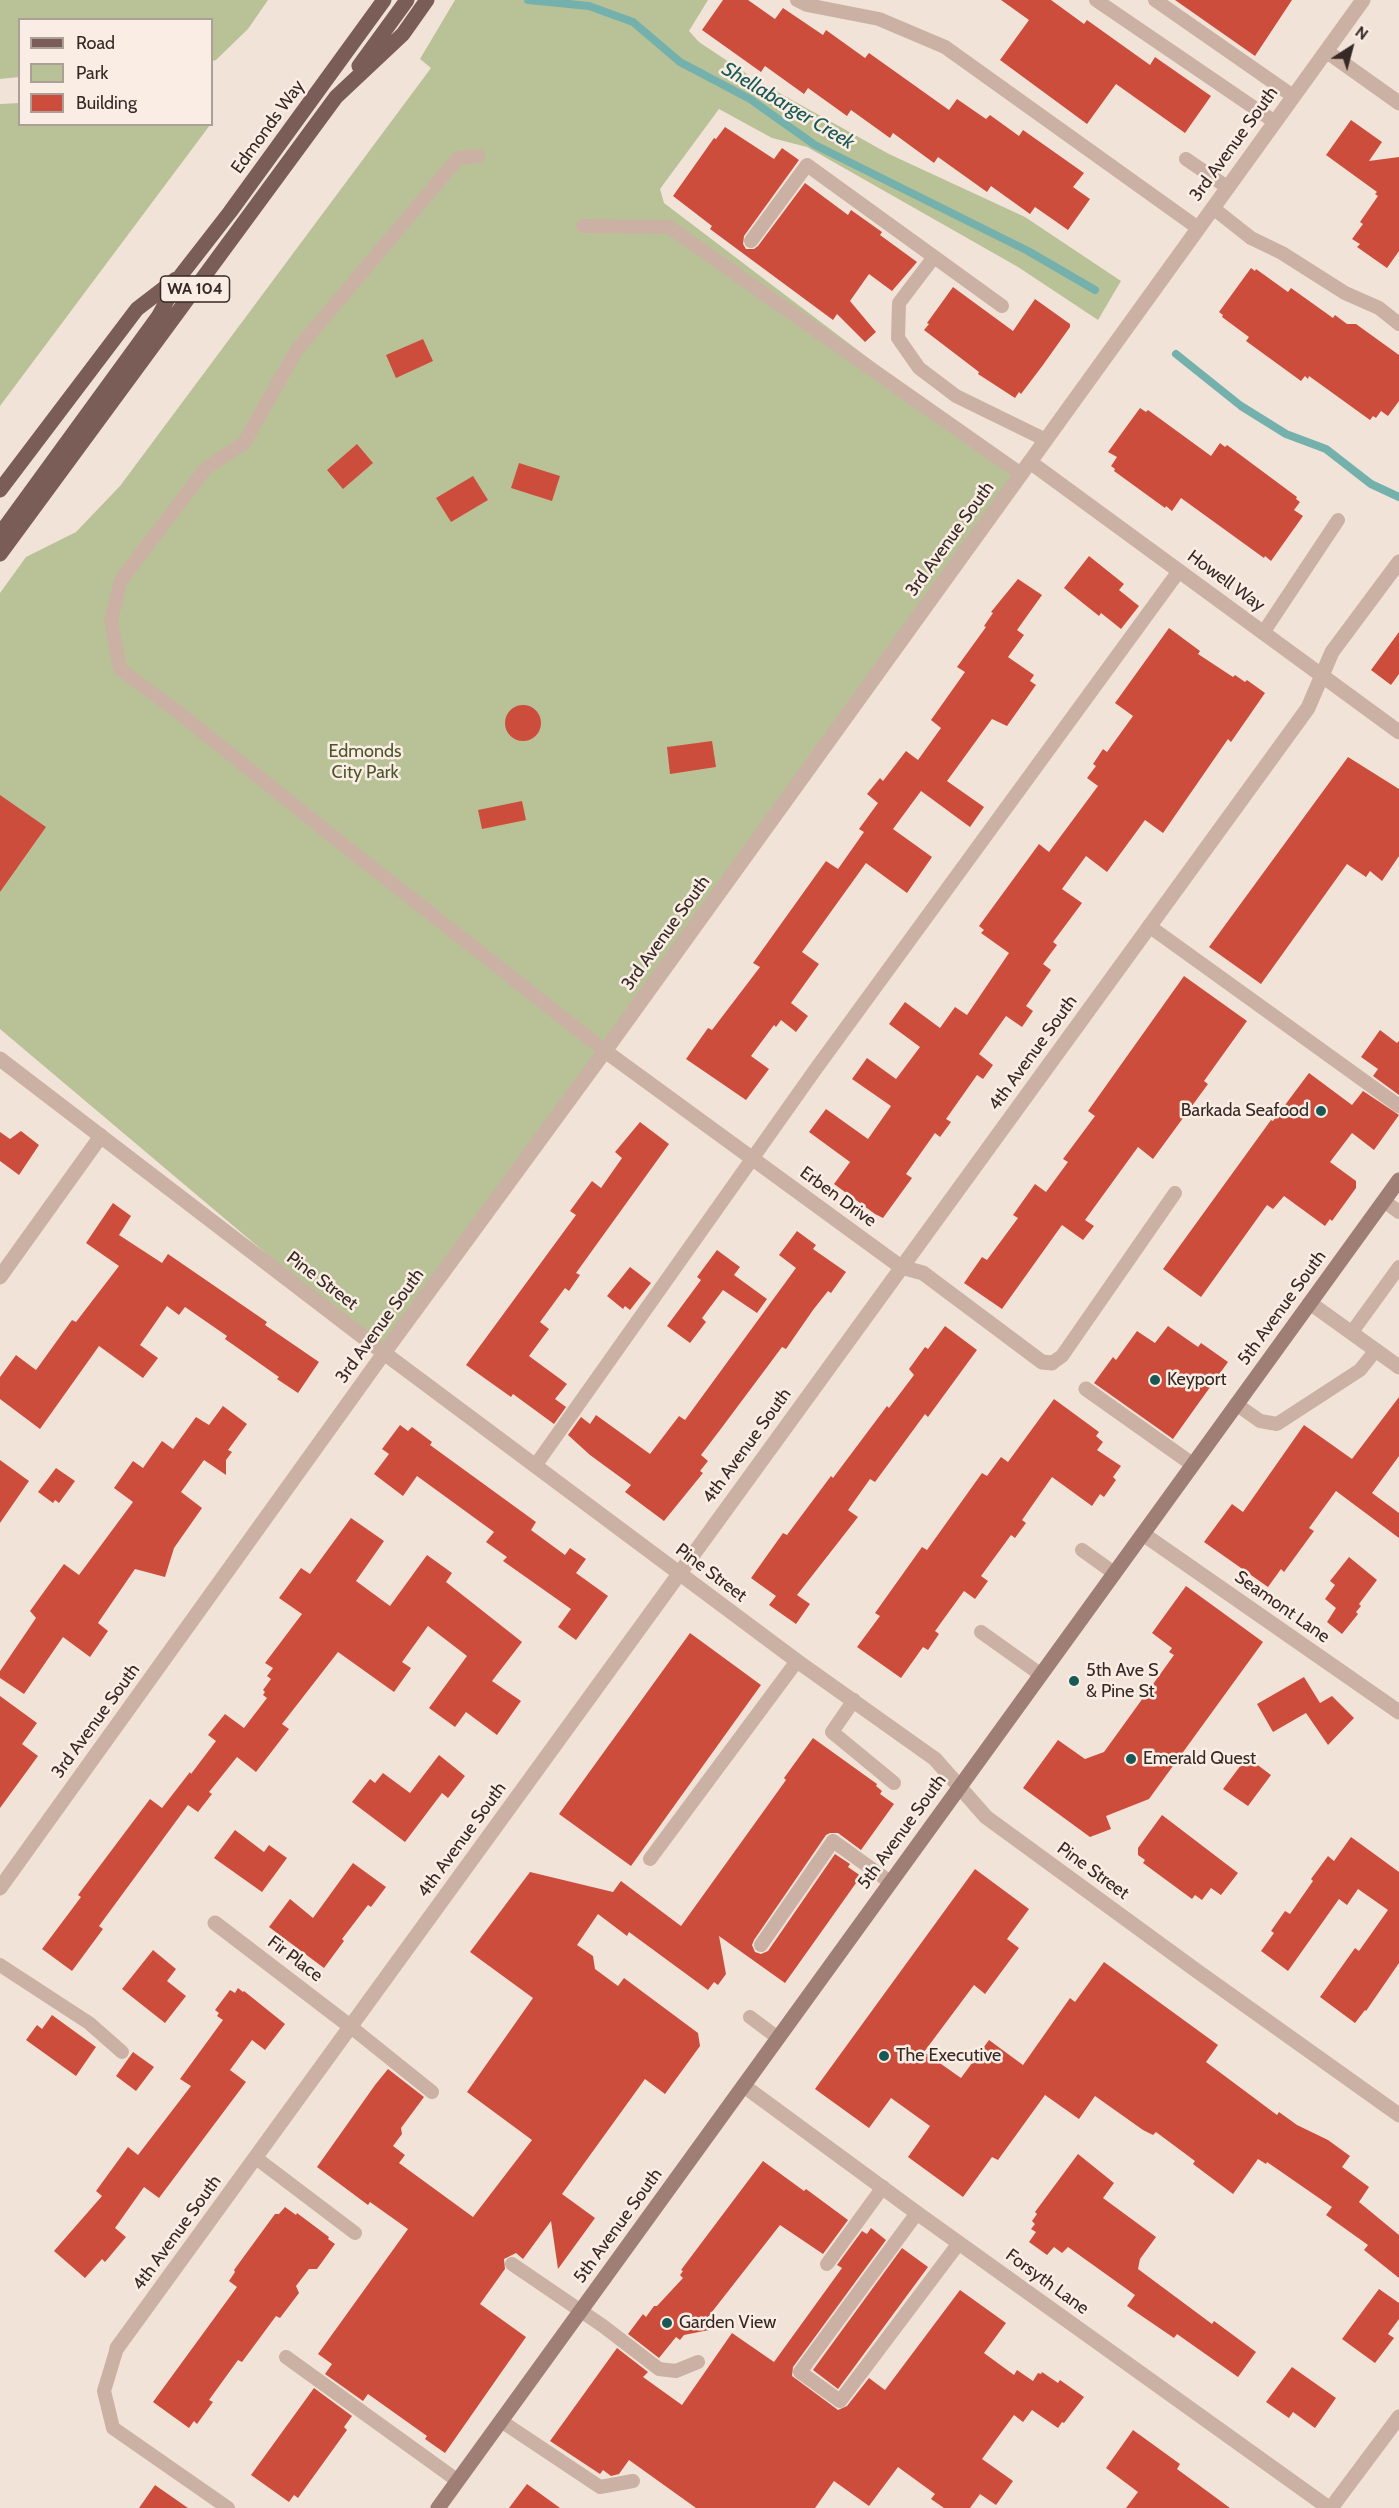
<!DOCTYPE html>
<style>
body{margin:0}
#map{position:relative;width:1399px;height:2508px;overflow:hidden;background:#f2e3d8;font-family:Cabin,sans-serif}
canvas{display:block}
.legend{position:absolute;left:18px;top:18px;width:195px;height:108px;box-sizing:border-box;background:#faede4;border:2px solid #ac9f98;margin:0;padding:8px 10px;list-style:none;font-size:18px;color:#362926}
.legend li{display:flex;align-items:center;gap:12px;height:30px}
.legend b{width:30px;border:2px solid #ac9f98}
.north{position:absolute;left:1321px;top:18px;width:60px;height:60px;-webkit-text-stroke:4px #faede4;paint-order:stroke;rotate:36deg;font-size:16px;font-weight:700;line-height:24px;text-align:center;color:#362926}
.north::after{content:'';display:block;margin:auto;width:21px;height:27px;background:#362926;clip-path:polygon(50% 0,100% 100%,50% 72%,0 100%)}
</style>
<div id="map">
<canvas width="1399" height="2508"></canvas>
<ul class="legend">
<li><b style="height:8px;background:#795d56"></b>Road</li>
<li><b style="height:16px;background:#b9c297"></b>Park</li>
<li><b style="height:16px;background:#cd4d3c"></b>Building</li>
</ul>
<div class="north">N</div>
</div>
<script>
const ctx = document.querySelector('canvas').getContext('2d');
ctx.lineJoin = 'round';
function fill(path, color) {
  ctx.fillStyle = color;
  ctx.fill(path, 'evenodd');
}
function poly(rows) {
  const path = new Path2D();
  for (const r of rows) {
    if (r.length === 3) {
      path.moveTo(r[0] + r[2], r[1]);
      path.arc(r[0], r[1], r[2], 0, 2 * Math.PI);
      continue;
    }
    path.moveTo(r[0], r[1]);
    for (let i = 2; i < r.length; i += 2) path.lineTo(r[i], r[i + 1]);
  }
  return path;
}
function strokePath(path, color, width, dash) {
  ctx.strokeStyle = color;
  ctx.lineWidth = width;
  ctx.lineCap = dash ? 'butt' : 'round';
  ctx.setLineDash(dash || []);
  ctx.stroke(path);
}
function write(font, color, halo, rows, align = 'center') {
  ctx.font = font + ' Cabin,sans-serif';
  ctx.lineWidth = 5;
  ctx.setLineDash([]);
  ctx.textBaseline = 'middle';
  ctx.strokeStyle = halo;
  ctx.fillStyle = color;
  for (const [text, x, y, turn = 0] of rows) {
    ctx.save();
    ctx.translate(x, y);
    ctx.rotate((+turn || 0) * Math.PI / 180);
    ctx.textAlign = isNaN(turn) ? turn : align;
    if (halo) ctx.strokeText(text, 0, 0);
    ctx.fillText(text, 0, 0);
    ctx.restore();
  }
}
const green = poly([
 [0,0,268,0,248,29,216,60,212,61,212,20,20,20,19,77,0,79],
 [455,0,708,0,689,31,699,42,756,80,889,154,1025,217,1121,281,1098,320,1018,267,807,147,772,138,719,109,660,189,664,203,1021,474,384,1353,0,1029,0,593,26,557,76,532,120,486,431,68,420,59],
 [19,103,20,124,210,125,0,406,0,104]
]);
const stream = poly([
 [528,0,589,6,633,22,680,62,750,99,815,145,1028,251,1095,290],
 [1176,354,1241,406,1286,434,1326,449,1371,484,1399,497]
]);
const building = poly([
 [723,0,748,0,775,19,783,8,823,35,826,30,865,58,869,53,949,110,957,99,986,119,990,115,1019,136,1023,130,1084,173,1073,187,1090,199,1068,230,1035,207,1030,214,991,186,987,192,938,157,934,163,893,133,890,138,851,110,847,116,808,88,804,94,765,66,761,72,702,30],
 [1001,0,1051,0,1084,24,1087,20,1150,65,1155,57,1211,96,1185,133,1116,84,1087,124,1000,60,1029,20],
 [1175,0,1292,0,1255,56],
 [1351,120,1382,142,1369,161,1399,157,1399,251,1387,268,1357,247,1360,244,1352,239,1363,224,1360,222,1378,196,1375,194,1377,192,1326,155],
 [725,127,774,159,782,148,799,160,744,236,743,244,746,249,754,249,758,246,805,183,848,215,851,210,882,232,880,235,917,262,892,291,869,274,850,301,876,332,865,342,837,314,833,320,710,229,712,226,673,196,714,138,716,139],
 [1251,268,1255,271,1256,269,1288,292,1291,288,1333,318,1335,315,1347,324,1356,324,1399,355,1399,401,1388,416,1381,411,1376,418,1373,416,1370,420,1309,376,1308,379,1305,376,1301,381,1246,341,1249,337,1222,317,1223,315,1219,312],
 [953,287,1013,331,1035,299,1070,324,1070,327,1043,365,1021,394,1019,392,1015,398,978,374,979,372,924,330,929,324,927,323],
 [423,339,433,361,396,378,386,355],
 [1140,408,1146,412,1148,410,1211,456,1220,443,1225,447,1227,445,1297,497,1296,499,1300,502,1294,510,1303,516,1271,561,1265,556,1264,558,1181,498,1172,511,1166,506,1165,508,1114,471,1115,469,1111,466,1117,457,1108,452],
 [357,444,373,463,343,489,327,470],
 [519,463,560,476,552,501,511,488],
 [473,476,488,500,451,522,436,498],
 [1089,556,1124,584,1119,590,1139,606,1121,629,1101,613,1099,616,1064,588],
 [1018,579,1042,595,1017,630,1024,635,1008,657,1034,675,1030,681,1036,685,1007,726,992,719,947,781,984,807,970,827,921,791,893,829,932,857,907,893,866,863,802,952,819,964,791,1003,808,1016,796,1032,781,1020,776,1027,774,1025,751,1056,769,1069,746,1100,686,1059,708,1028,712,1030,760,967,753,963,826,861,838,869,864,832,859,829,878,803,867,794,880,778,883,781,906,751,918,760,941,728,931,720,965,672,957,667,986,627,984,626,993,613,991,612],
 [1169,628,1200,651,1198,654,1233,677,1235,675,1245,682,1247,680,1265,693,1231,742,1228,739,1163,833,1145,820,1107,872,1086,856,1062,889,1082,903,1053,942,1057,945,1043,964,1051,970,1026,1006,1033,1011,1022,1027,1006,1016,979,1054,993,1065,983,1079,977,1075,946,1119,951,1122,940,1137,935,1133,906,1174,912,1178,883,1218,875,1214,834,1184,850,1162,809,1132,826,1109,868,1139,891,1106,852,1079,867,1058,896,1079,920,1047,889,1024,905,1002,940,1028,955,1007,967,1015,1009,953,981,933,984,930,979,926,1039,844,1049,852,1098,786,1087,778,1096,766,1093,764,1103,749,1107,752,1133,716,1115,703],
 [1399,632,1399,674,1391,685,1371,670],
 [523,723,18],
 [712,741,716,767,670,774,667,747],
 [1348,757,1399,789,1399,856,1382,881,1370,871,1366,877,1347,864,1261,984,1209,947],
 [0,795,46,827,0,892],
 [522,801,526,820,482,829,478,810],
 [1184,976,1247,1021,1204,1081,1208,1084,1153,1159,1138,1147,1085,1220,1094,1226,1083,1240,1062,1225,1002,1309,964,1283,982,1257,987,1260,1018,1218,1013,1215,1035,1184,1046,1192,1068,1162,1063,1159,1095,1116,1088,1111],
 [1380,1030,1397,1043,1399,1041,1399,1095,1373,1076,1378,1069,1361,1057],
 [1309,1073,1352,1105,1363,1091,1399,1115,1374,1150,1352,1133,1330,1162,1356,1181,1356,1188,1332,1221,1330,1219,1325,1226,1284,1196,1273,1209,1267,1205,1201,1297,1163,1269,1271,1120,1273,1121],
 [640,1122,669,1144,576,1273,580,1275,569,1291,565,1288,540,1322,549,1329,529,1356,567,1384,555,1399,566,1407,554,1424,513,1394,511,1397,466,1365,576,1215,570,1211,592,1181,601,1188,622,1158,615,1152],
 [21,1131,39,1145,19,1175,0,1161,0,1132,10,1139],
 [113,1203,131,1216,119,1235,162,1263,168,1254,267,1322,265,1325,319,1362,298,1393,277,1379,279,1377,225,1339,227,1336,185,1307,179,1315,167,1306,140,1345,158,1358,143,1378,99,1346,40,1429,0,1399,0,1377,16,1355,36,1370,72,1320,76,1322,119,1266,86,1243],
 [797,1231,816,1245,813,1249,846,1272,831,1293,828,1291,813,1310,786,1349,782,1347,723,1426,701,1455,708,1461,700,1471,703,1473,664,1521,625,1492,631,1485,590,1455,568,1435,581,1417,590,1424,596,1415,650,1454,679,1416,685,1420,796,1268,779,1255],
 [717,1250,740,1267,734,1275,767,1299,757,1313,723,1290,702,1318,706,1322,690,1343,667,1326,701,1280,697,1277],
 [630,1267,651,1283,630,1310,625,1306,623,1309,607,1296],
 [945,1326,977,1350,928,1417,925,1414,875,1482,870,1479,848,1510,858,1517,797,1595,810,1604,796,1624,769,1605,776,1596,751,1578,783,1533,787,1535,831,1476,833,1478,887,1406,889,1408,914,1375,909,1369,925,1347,928,1349],
 [1168,1326,1198,1347,1201,1343,1228,1362,1173,1439,1094,1383,1113,1357,1116,1360,1137,1331,1155,1343],
 [1399,1397,1399,1456,1372,1493,1399,1513,1399,1538,1336,1491,1309,1528,1314,1531,1284,1572,1281,1569,1268,1587,1204,1542,1232,1504,1243,1512,1304,1425,1352,1459],
 [1054,1399,1099,1432,1096,1436,1103,1442,1097,1450,1121,1466,1113,1477,1116,1480,1104,1497,1100,1494,1092,1506,1052,1477,1022,1520,1026,1523,1015,1538,1011,1535,981,1576,988,1581,975,1599,964,1591,935,1631,939,1634,928,1650,923,1647,901,1678,857,1647,880,1616,875,1613,922,1547,927,1550,982,1473,987,1476,1001,1457,1008,1462],
 [223,1406,247,1424,228,1450,232,1452,226,1460,226,1475,204,1460,181,1492,202,1508,174,1548,165,1577,135,1569,98,1623,108,1631,90,1657,63,1637,24,1694,0,1678,0,1671,36,1618,30,1611,64,1564,79,1575,133,1502,114,1488,133,1461,143,1468,162,1441,173,1449,196,1417,209,1425],
 [400,1425,408,1431,412,1427,432,1442,430,1445,536,1522,531,1530,565,1555,570,1548,586,1559,576,1573,608,1596,576,1640,558,1627,571,1609,503,1561,507,1557,486,1542,494,1532,417,1476,403,1496,374,1474,389,1454,382,1449],
 [0,1460,29,1481,0,1523],
 [56,1468,75,1481,59,1503,55,1500,53,1503,38,1492],
 [351,1518,384,1541,356,1581,390,1606,427,1555,452,1573,446,1582,522,1642,492,1681,521,1701,497,1735,466,1712,455,1727,429,1708,467,1656,428,1626,402,1662,411,1668,394,1692,338,1652,282,1724,289,1729,256,1772,237,1757,209,1792,212,1794,198,1812,188,1805,99,1926,103,1929,72,1971,42,1949,81,1897,78,1895,150,1799,162,1808,190,1772,191,1774,216,1741,208,1735,225,1714,244,1728,267,1698,263,1695,265,1692,263,1690,271,1679,267,1676,273,1668,265,1663,302,1614,279,1598,301,1568,310,1574],
 [1349,1557,1377,1580,1359,1604,1361,1606,1356,1612,1358,1614,1342,1634,1327,1622,1336,1608,1325,1599,1335,1585,1330,1581],
 [1186,1586,1263,1642,1149,1799,1106,1816,1111,1829,1090,1837,1023,1788,1058,1740,1085,1759,1104,1752,1174,1655,1169,1652,1172,1648,1152,1633],
 [690,1633,761,1685,631,1866,559,1814],
 [1304,1677,1320,1703,1332,1696,1354,1718,1328,1745,1306,1713,1273,1732,1257,1704],
 [0,1696,37,1723,22,1744,38,1756,0,1808],
 [813,1738,877,1784,876,1786,882,1791,880,1794,894,1804,861,1850,838,1833,830,1833,826,1835,754,1940,752,1945,755,1952,761,1954,768,1951,835,1854,850,1864,848,1867,861,1876,785,1983,719,1936,726,1974,718,1985,714,1982,708,1990,629,1932,627,1936,598,1914,577,1945,593,1956,595,1969,618,1986,624,1978,698,2033,700,2046,665,2094,645,2079,562,2194,595,2218,558,2269,551,2221,523,2259,516,2253,504,2259,505,2269,480,2304,526,2337,445,2453,425,2439,427,2436,368,2394,363,2401,325,2374,332,2364,318,2354,408,2229,370,2202,368,2205,317,2167,375,2085,388,2069,424,2097,401,2128,402,2134,393,2146,405,2155,399,2163,473,2217,532,2140,467,2092,533,1998,470,1952,530,1872,613,1892,621,1881,681,1926,786,1780,784,1778],
 [439,1755,465,1776,448,1798,442,1793,405,1842,352,1802,370,1779,375,1783,383,1773,410,1793],
 [1247,1757,1271,1775,1248,1806,1223,1789],
 [1162,1815,1238,1873,1221,1895,1211,1888,1202,1900,1195,1895,1192,1899,1143,1863,1145,1860,1138,1855,1138,1848],
 [235,1830,264,1852,269,1845,287,1858,262,1892,214,1858],
 [1351,1837,1399,1872,1399,1963,1366,2011,1365,2010,1355,2023,1320,1997,1355,1948,1359,1951,1388,1910,1358,1889,1347,1905,1339,1899,1288,1971,1261,1951,1274,1933,1271,1931,1285,1911,1290,1914,1313,1881,1311,1879,1328,1856,1334,1861],
 [353,1863,386,1887,371,1907,368,1905,342,1939,344,1941,324,1968,269,1927,290,1899,313,1918],
 [975,1869,1029,1909,1007,1939,1019,1948,985,1994,974,1985,924,2052,961,2078,989,2040,1023,2065,1070,1998,1075,2002,1104,1962,1218,2045,1206,2062,1277,2115,1279,2112,1297,2125,1328,2140,1350,2156,1342,2167,1369,2187,1359,2202,1399,2235,1399,2278,1364,2250,1368,2245,1326,2215,1332,2207,1267,2162,1266,2164,1258,2159,1233,2194,1193,2164,1195,2161,1156,2132,1153,2135,1143,2130,1095,2096,1079,2119,1045,2095,998,2160,992,2157,963,2197,908,2157,930,2126,891,2098,869,2128,815,2089],
 [153,1950,176,1969,167,1981,186,1996,165,2023,122,1989],
 [238,1988,243,1992,244,1991,285,2024,265,2050,252,2040,230,2070,246,2082,159,2198,144,2187,115,2228,126,2237,105,2262,102,2259,85,2278,54,2251,102,2196,96,2191,128,2147,138,2155,191,2086,180,2079,223,2020,217,2016,219,2013,215,2010,230,1990,235,1993],
 [52,2015,96,2047,76,2076,26,2040,37,2025,42,2029],
 [133,2052,154,2067,136,2091,116,2076],
 [1078,2154,1114,2183,1103,2198,1156,2237,1140,2259,1138,2269,1212,2324,1214,2321,1256,2352,1238,2377,1177,2334,1174,2338,1127,2306,1135,2295,1068,2247,1062,2253,1054,2247,1047,2255,1029,2242,1036,2232,1031,2229,1035,2224,1032,2221,1037,2214,1035,2212],
 [763,2161,804,2191,806,2189,848,2220,823,2254,780,2225,708,2317,724,2327,684,2335,680,2340,676,2337,659,2358,628,2334,643,2314,646,2317,654,2306,657,2306,683,2278,680,2275,683,2271,681,2270],
 [285,2207,296,2215,297,2213,329,2237,328,2239,335,2244,317,2269,309,2269,296,2286,299,2293,280,2318,276,2316,242,2362,238,2360,209,2400,213,2402,197,2424,194,2421,189,2428,153,2402,237,2287,229,2281,235,2272,234,2270,275,2214,279,2214],
 [871,2228,886,2240,793,2367,792,2376,838,2410,847,2406,869,2378,885,2390,960,2290,1006,2323,984,2353,1014,2375,1017,2370,1033,2381,1038,2373,1041,2374,1042,2372,1058,2383,1060,2380,1084,2397,1064,2423,1062,2422,1058,2428,1032,2410,1023,2422,1014,2415,982,2459,1013,2481,996,2505,980,2494,970,2508,944,2508,931,2499,935,2494,898,2467,869,2506,834,2481,815,2508,696,2508,629,2460,619,2474,611,2476,603,2470,600,2474,550,2441,617,2348,648,2372,643,2377,682,2405,732,2333,774,2362,842,2268,837,2265,862,2231,867,2234],
 [902,2248,928,2267,838,2389,813,2370],
 [1379,2289,1399,2303,1399,2319,1388,2334,1394,2338,1375,2363,1342,2339],
 [1292,2367,1336,2398,1315,2428,1293,2412,1289,2418,1266,2402],
 [314,2388,352,2416,344,2427,347,2430,298,2498,294,2495,289,2502,251,2475],
 [1133,2430,1180,2464,1177,2469,1230,2508,1126,2508,1138,2492,1106,2468],
 [527,2484,560,2508,509,2508],
 [155,2485,188,2508,139,2508]
]);
const service = poly([
 [797,0,807,5,879,19,945,47,1198,228],
 [1096,0,1275,122],
 [1155,0,1293,96],
 [478,156,458,158,296,351,244,443,206,468,121,580,111,621,120,669,178,712,336,839,605,1051],
 [1186,159,1227,187],
 [1213,208,1251,238,1282,253,1345,293,1379,308,1399,324],
 [583,226,669,227,1021,474],
 [751,241,807,165,1002,306],
 [934,257,899,303,898,338,919,368,956,396,1046,440],
 [1263,633,1338,520],
 [1149,926,1399,1106],
 [1384,1201,1399,1212],
 [1352,1332,1399,1267],
 [1052,1363,1062,1356,1175,1193],
 [1236,1404,1260,1421,1277,1424,1360,1370,1376,1350],
 [535,1466,815,1070,1179,571],
 [1082,1550,1114,1573],
 [981,1632,1040,1674],
 [854,1700,832,1732,894,1783],
 [650,1859,797,1661],
 [761,1945,833,1841,890,1882],
 [0,1965,89,2023,122,2052],
 [750,2017,778,2038],
 [351,2027,432,2092],
 [256,2158,355,2233],
 [917,2213,800,2372,840,2401,959,2243],
 [512,2264,603,2326,659,2369,676,2371,698,2362],
 [827,2264,883,2187],
 [117,2348,104,2391,113,2428,228,2508],
 [286,2357,458,2481],
 [501,2421,600,2487,633,2481]
]);
const minor = poly([
 [1030,462,1399,732],
 [605,1051,901,1267,923,1273,1042,1362,1052,1363],
 [0,1277,101,1136],
 [1310,1303,1399,1367],
 [384,1353,797,1661,935,1759,986,1817,1197,1971,1399,2115],
 [1086,1389,1192,1464],
 [1143,1534,1399,1712],
 [215,1923,351,2027],
 [744,2086,917,2213,1329,2508],
 [117,2348,1308,708,1332,652,1399,562],
 [1331,2508,1399,2417]
]);
const tertiary = poly([
 [1326,51,1399,103],
 [0,1059,384,1353],
 [0,1888,384,1353,605,1051,1363,0]
]);
const secondary = poly([
 [438,2508,1399,1180]
]);
const primary = poly([
 [359,66,407,0],
 [0,490,137,309,176,279],
 [0,534,158,317,181,275,230,212,384,0],
 [0,554,336,97,403,34,427,0]
]);
const markers = [
 [1321,1111,6,"#195955"],
 [1155,1380,6,"#195955"],
 [1074,1681,6,"#195955"],
 [1131,1759,6,"#195955"],
 [884,2056,6,"#195955"],
 [667,2323,6,"#195955"]
];
const shields = [
 [195,289,69]
];
const shieldNames = [
 ["WA 104",195,289]
];
const streetNames = [
 ["Edmonds Way",268,127,-54],
 ["3rd Avenue South",1234,144,-54],
 ["3rd Avenue South",950,539,-54],
 ["Howell Way",1226,581,36],
 ["3rd Avenue South",666,933,-54],
 ["4th Avenue South",1033,1053,-54],
 ["Erben Drive",838,1197,36],
 ["Pine Street",322,1281,37],
 ["5th Avenue South",1282,1308,-54],
 ["3rd Avenue South",380,1326,-54],
 ["4th Avenue South",747,1446,-54],
 ["Pine Street",711,1573,37],
 ["Seamont Lane",1282,1607,35],
 ["3rd Avenue South",96,1721,-54],
 ["5th Avenue South",902,1832,-54],
 ["4th Avenue South",462,1840,-54],
 ["Pine Street",1093,1871,36],
 ["Fir Place",295,1959,37],
 ["5th Avenue South",618,2226,-54],
 ["4th Avenue South",177,2233,-54],
 ["Forsyth Lane",1047,2282,36]
];
const parkNames = [
 ["Edmonds",365,752],
 ["City Park",365,773]
];
const poiNames = [
 ["Barkada Seafood",1309,1111,"right"],
 ["Keyport",1167,1380],
 ["5th Ave S",1086,1671],
 ["& Pine St",1086,1692],
 ["Emerald Quest",1143,1759],
 ["The Executive",896,2056],
 ["Garden View",679,2323]
];
const waterNames = [
 ["Shellabarger Creek",788,106,31]
];
fill(green, '#b9c297');
strokePath(stream, '#75b1ac', 8);
fill(building, '#cd4d3c');
strokePath(service, '#cbb1a3', 14);
strokePath(minor, '#cbb1a3', 15);
strokePath(tertiary, '#cbb1a3', 15);
strokePath(secondary, '#9f7f75', 15);
strokePath(primary, '#795d56', 15);
for (const [x, y, r, color] of markers) {
  const dot = new Path2D();
  dot.arc(x, y, r, 0, 2 * Math.PI);
  ctx.fillStyle = color;
  ctx.fill(dot);
  strokePath(dot, '#faede4', 2);
}
for (const [x, y, w] of shields) {
  const box = new Path2D();
  box.roundRect(x - w / 2, y - 13, w, 26, 4.5);
  ctx.fillStyle = '#faede4';
  ctx.fill(box);
  strokePath(box, '#362926', 1.5);
}
write('bold 16px', '#362926', null, shieldNames);
write('18px', '#362926', '#faede4', streetNames);
write('18px', '#4a5528', '#faede4', parkNames);
write('18px', '#362926', '#faede4', poiNames, 'left');
write('italic 20px', '#195955', '#faede4', waterNames);
</script>
